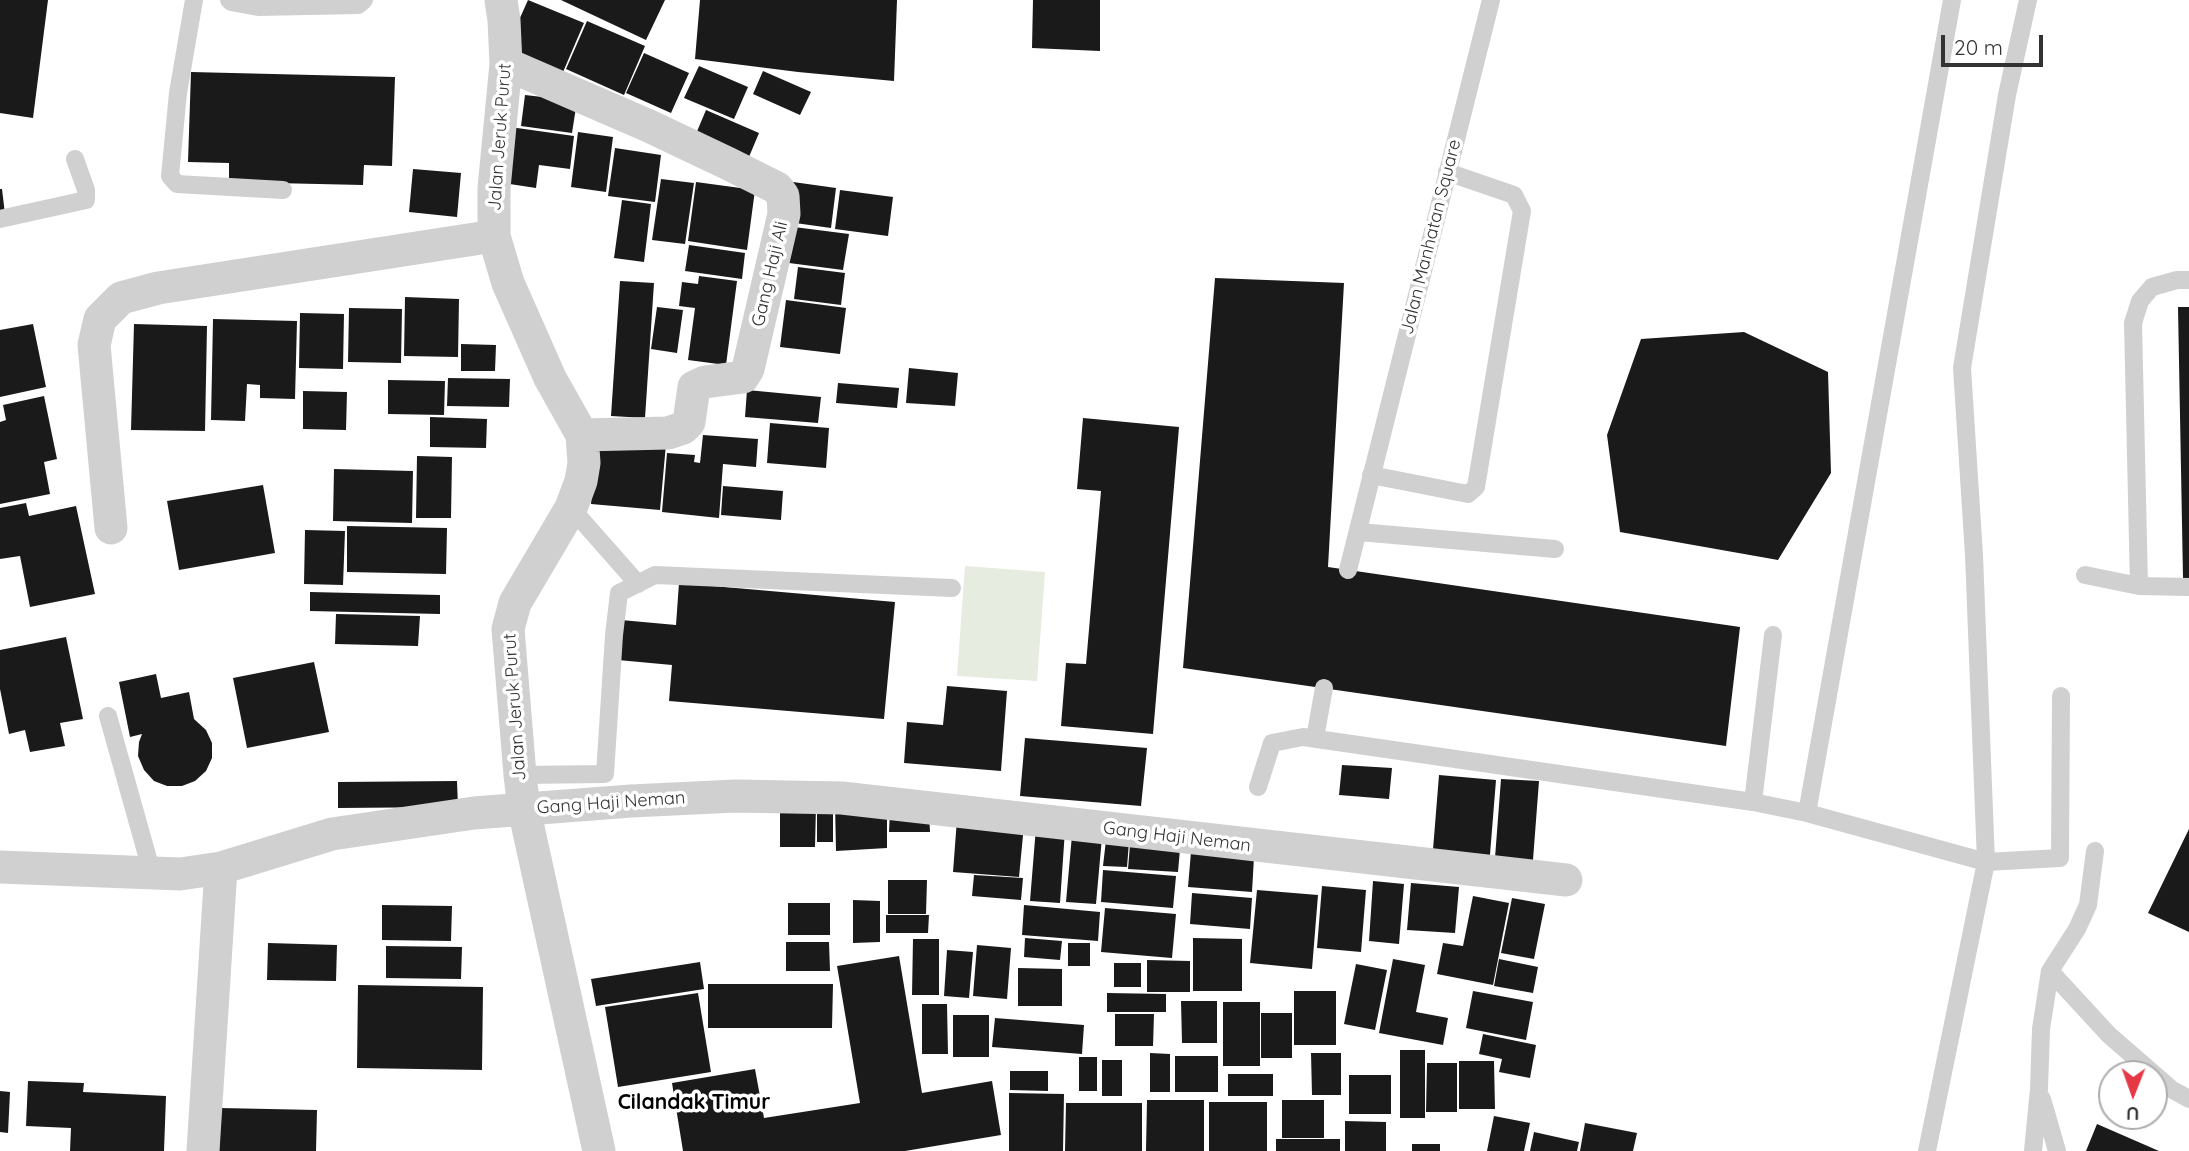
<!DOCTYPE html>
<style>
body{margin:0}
#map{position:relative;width:2189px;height:1151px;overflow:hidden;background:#fff;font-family:Quicksand,sans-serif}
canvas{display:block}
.north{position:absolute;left:2098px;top:1060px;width:70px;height:70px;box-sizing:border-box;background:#fff;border:2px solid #adadad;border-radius:50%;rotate:181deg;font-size:19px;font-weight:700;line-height:28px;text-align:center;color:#333}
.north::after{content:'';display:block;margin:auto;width:24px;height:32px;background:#e63946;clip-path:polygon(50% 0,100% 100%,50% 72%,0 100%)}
.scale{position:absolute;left:1941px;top:35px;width:102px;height:32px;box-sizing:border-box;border:4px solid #333;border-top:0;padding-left:9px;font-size:21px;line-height:24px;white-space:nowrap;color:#333;-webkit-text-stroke:5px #fff;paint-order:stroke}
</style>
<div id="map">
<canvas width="2189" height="1151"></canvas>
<div class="north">U</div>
<div class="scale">20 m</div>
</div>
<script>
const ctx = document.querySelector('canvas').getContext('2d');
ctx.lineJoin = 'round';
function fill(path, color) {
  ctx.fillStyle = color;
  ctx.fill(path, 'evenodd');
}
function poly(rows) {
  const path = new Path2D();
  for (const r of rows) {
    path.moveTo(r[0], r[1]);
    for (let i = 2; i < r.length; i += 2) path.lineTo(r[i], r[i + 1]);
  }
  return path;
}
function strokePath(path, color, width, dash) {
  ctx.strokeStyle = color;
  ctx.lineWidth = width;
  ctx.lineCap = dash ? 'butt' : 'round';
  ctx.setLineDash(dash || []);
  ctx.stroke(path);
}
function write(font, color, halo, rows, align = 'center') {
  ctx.font = font + ' Quicksand,sans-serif';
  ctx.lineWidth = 7;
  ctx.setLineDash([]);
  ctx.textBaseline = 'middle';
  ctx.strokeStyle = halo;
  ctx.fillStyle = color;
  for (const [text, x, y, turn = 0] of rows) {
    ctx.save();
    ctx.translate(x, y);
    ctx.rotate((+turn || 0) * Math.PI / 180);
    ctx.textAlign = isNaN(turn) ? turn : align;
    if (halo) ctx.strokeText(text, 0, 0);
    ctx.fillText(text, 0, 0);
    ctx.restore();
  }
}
const green = poly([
 [965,566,1045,572,1037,681,957,676]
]);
const building = poly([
 [0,0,48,0,33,118,0,113],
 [528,0,584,23,563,72,507,47],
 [561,0,665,0,646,40],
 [700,0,897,0,894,81,798,72,695,59],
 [1033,0,1100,0,1100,51,1032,48],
 [587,21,645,46,624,95,566,69],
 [644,53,689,73,671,113,626,93],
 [699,66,748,87,734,119,684,98],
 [763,71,811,92,800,115,753,94],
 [191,72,395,77,392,166,364,165,363,185,229,182,229,163,188,162],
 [525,95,577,101,572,133,521,126],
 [706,110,759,133,746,164,693,141],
 [510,127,574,136,570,169,539,165,536,188,503,183],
 [578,132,613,137,606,192,571,187],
 [615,148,661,155,655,202,608,196],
 [413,169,461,173,457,217,409,212],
 [661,179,694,183,685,244,652,240],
 [696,182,755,190,747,250,688,241],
 [793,182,836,188,831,228,788,222],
 [0,189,2,189,5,214,0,214],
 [840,190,893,197,888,236,835,229],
 [622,200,651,204,644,262,614,258],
 [794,227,849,234,843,270,789,263],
 [689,245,745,253,742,279,685,271],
 [798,267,845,273,841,305,794,299],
 [699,276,737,281,726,365,688,360,695,308,679,306,682,282,698,284],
 [1215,278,1344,283,1328,567,1740,627,1726,746,1183,668],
 [620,281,654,283,645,418,611,416],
 [405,297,459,299,458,357,404,356],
 [786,300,846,308,840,354,780,347],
 [657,307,683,310,677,353,651,349],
 [2178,307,2189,307,2189,578,2183,578],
 [349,308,402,309,401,363,348,362],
 [300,313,344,314,343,369,299,368],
 [213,319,297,321,295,399,260,398,260,385,247,384,245,421,211,420],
 [33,324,46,387,0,397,0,330],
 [134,324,207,326,205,431,131,430],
 [1744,332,1828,372,1831,473,1778,560,1620,532,1607,435,1641,339],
 [461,344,496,345,495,371,461,371],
 [909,368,958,373,955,406,906,403],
 [448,378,510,379,509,407,447,406],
 [388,380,445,381,444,415,388,414],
 [838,383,899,388,897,408,836,403],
 [747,390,821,397,818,423,745,417],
 [303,391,347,392,346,430,303,429],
 [44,396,57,459,44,462,50,494,0,504,0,422,6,420,3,405],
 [430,417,487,419,486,448,430,447],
 [1083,418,1179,427,1153,734,1061,726,1066,663,1086,664,1101,491,1077,489],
 [770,423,829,428,826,468,767,463],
 [703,435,758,439,756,467,723,464,719,518,662,512,667,453,695,455,694,462,700,463],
 [596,439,666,444,660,510,591,504],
 [417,456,452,457,451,518,416,518],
 [334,469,413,471,412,523,333,521],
 [263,485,275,553,179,570,167,501],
 [723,486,783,491,781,520,721,515],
 [26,503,29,516,76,506,95,594,30,607,20,556,0,559,0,508],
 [347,526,447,528,446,574,347,572],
 [305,530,345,531,343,585,304,584],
 [679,583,895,602,884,719,669,701,672,665,618,660,621,620,676,625],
 [310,592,440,595,440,614,310,611],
 [336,614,420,616,418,646,335,644],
 [66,637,83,719,60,723,65,746,30,752,25,730,9,734,0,689,0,650],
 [314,662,329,732,247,748,233,678],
 [156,674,161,698,189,692,194,719,206,730,212,743,212,758,206,771,195,781,182,786,167,786,154,781,144,770,138,756,139,742,142,734,130,737,119,682],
 [947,686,1007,691,1001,771,904,763,907,722,943,725],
 [1025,738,1147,748,1141,806,1020,796],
 [1342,765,1392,768,1389,799,1339,795],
 [1439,775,1496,780,1489,867,1432,862],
 [1501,779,1539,781,1532,873,1494,871],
 [457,781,458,807,338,808,338,782],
 [835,803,887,810,887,848,836,851],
 [780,806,816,806,815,847,780,847],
 [817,807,833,808,833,842,817,842],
 [890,811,929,812,930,832,889,832],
 [957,819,1024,825,1019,877,953,872],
 [1036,827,1065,830,1060,903,1030,901],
 [2189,829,2189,932,2148,913],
 [1072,835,1102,837,1096,904,1066,902],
 [1106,840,1129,842,1127,867,1103,866],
 [1130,845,1180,849,1178,872,1128,869],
 [1191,852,1254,857,1252,892,1188,887],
 [1103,870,1176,876,1173,908,1101,902],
 [974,875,1023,878,1021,900,972,896],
 [888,880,927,880,926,914,888,914],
 [1373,881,1404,884,1399,944,1369,941],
 [1411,883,1459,887,1455,933,1407,930],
 [1322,886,1366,890,1361,952,1317,948],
 [1257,890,1318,895,1312,969,1250,963],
 [1192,893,1252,898,1250,929,1190,924],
 [1473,896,1509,903,1493,985,1437,974,1443,943,1463,946],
 [1512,898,1545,904,1534,959,1501,953],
 [853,900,880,901,880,942,853,943],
 [788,903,830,903,830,935,788,935],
 [382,905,452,906,451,941,382,940],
 [1024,905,1100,912,1098,941,1022,935],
 [1105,908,1176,914,1172,958,1101,952],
 [886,915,929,915,928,933,886,933],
 [1025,938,1062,941,1060,960,1024,957],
 [1193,938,1242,939,1242,991,1193,991],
 [913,939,939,939,939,995,912,995],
 [786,942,829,942,830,971,786,971],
 [268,943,337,945,336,981,267,980],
 [1068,943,1090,943,1090,966,1068,966],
 [977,945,1011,948,1007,999,973,996],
 [386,946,462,947,461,979,386,978],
 [947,950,973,952,969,998,944,996],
 [899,956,922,1093,992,1081,1001,1135,905,1151,683,1151,672,1083,755,1069,764,1118,860,1103,837,966],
 [1393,959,1425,965,1416,1012,1448,1018,1443,1045,1379,1033],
 [1499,959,1538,967,1533,993,1494,986],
 [1147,960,1190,961,1190,992,1147,992],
 [700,962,704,989,596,1006,591,979],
 [1114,963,1141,963,1141,987,1114,987],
 [1356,964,1387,970,1375,1030,1344,1024],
 [1018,968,1062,969,1062,1006,1018,1006],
 [708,984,833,984,832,1028,708,1028],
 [358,985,483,987,482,1070,357,1068],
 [1294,991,1336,991,1336,1045,1294,1045],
 [1473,991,1533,1002,1526,1040,1466,1028],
 [698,993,711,1072,618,1087,605,1007],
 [1107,993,1166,994,1166,1012,1107,1012],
 [1181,1001,1217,1001,1217,1043,1182,1043],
 [1223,1002,1260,1002,1260,1066,1223,1066],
 [922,1004,947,1004,948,1054,922,1054],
 [1261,1013,1292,1013,1292,1058,1261,1058],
 [1115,1014,1154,1014,1153,1046,1115,1046],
 [953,1015,989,1015,989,1057,953,1057],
 [995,1018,1084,1025,1082,1054,992,1047],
 [1483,1034,1536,1045,1530,1078,1499,1072,1502,1059,1479,1054],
 [1400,1050,1425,1050,1425,1118,1400,1118],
 [1150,1053,1170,1054,1170,1092,1150,1092],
 [1311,1053,1341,1053,1341,1095,1312,1095],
 [1175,1056,1218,1056,1218,1092,1175,1092],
 [1079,1057,1097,1057,1097,1091,1079,1091],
 [1102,1060,1122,1060,1122,1096,1102,1096],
 [1459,1061,1494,1061,1495,1109,1459,1109],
 [1427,1063,1457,1063,1457,1112,1426,1112],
 [1010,1071,1048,1071,1048,1091,1010,1090],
 [1228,1074,1273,1074,1273,1096,1228,1096],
 [1349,1075,1391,1075,1391,1114,1349,1114],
 [28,1081,84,1083,83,1092,166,1096,164,1151,70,1151,71,1128,26,1126],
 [0,1091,10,1092,8,1133,0,1132],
 [1009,1093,1064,1094,1063,1151,1009,1151],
 [1147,1100,1204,1100,1204,1151,1146,1151],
 [1282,1100,1324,1100,1324,1138,1282,1138],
 [1209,1102,1267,1102,1267,1151,1209,1151],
 [1066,1103,1142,1103,1142,1151,1065,1151],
 [220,1108,317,1110,316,1151,219,1151],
 [1494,1116,1530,1123,1524,1151,1487,1151],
 [1345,1121,1386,1122,1386,1151,1345,1151],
 [1585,1123,1637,1133,1633,1151,1580,1151],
 [2097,1124,2159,1151,2086,1151],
 [1534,1132,1579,1142,1577,1151,1530,1151],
 [1276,1139,1340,1139,1340,1151,1276,1151],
 [1412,1144,1440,1144,1440,1151,1412,1151]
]);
const lane = poly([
 [194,0,178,93,170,176,177,184,283,190],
 [229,0,231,2,258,7,358,5,364,0],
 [2028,0,2007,95,1962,368,1974,555,1986,862,2060,858,2061,696],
 [0,219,86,200,86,190,75,159],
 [1371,475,1468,494,1476,487,1522,211,1514,195,1447,172],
 [571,508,638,584],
 [1359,532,1555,549],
 [1348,570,1491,0],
 [2085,575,2139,586,2189,587],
 [2139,586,2133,323,2140,301,2152,287,2177,280,2189,280],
 [108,716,152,873],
 [1315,738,1324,688],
 [520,775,605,774,614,635,619,593,655,575,952,588],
 [1258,787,1272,743,1303,737,1753,802,1807,813,1986,862,1927,1151],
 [1753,802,1773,635],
 [1807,813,1952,0],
 [2095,851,2088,905,2077,929,2050,971,2109,1035,2154,1074],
 [2154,1074,2171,1089,2189,1099],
 [2042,1099,2057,1151],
 [2033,1151,2039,1089,2041,1029,2050,971]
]);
const street = poly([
 [501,0,504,20,506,64,494,188,494,236,508,283,550,378,582,435,584,463,581,481,571,508,515,603,508,629,520,775,524,809,599,1151],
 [506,64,649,126,729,164,777,188,783,196,784,214,748,369,743,377,705,382,694,387,689,422,683,428,668,433,582,435],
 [111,528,94,345,100,319,121,298,158,288,494,236],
 [0,867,180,874,221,868,332,834,474,813,631,801,736,796,842,798,1566,880],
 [203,1151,221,868]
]);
const streetNames = [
 ["Jalan Jeruk Purut",500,137,-86],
 ["Jalan Manhatan Square",1431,237,-76],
 ["Gang Haji Ali",770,274,-77],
 ["Jalan Jeruk Purut",515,707,-94],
 ["Gang Haji Neman",611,803,-4],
 ["Gang Haji Neman",1177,837,7]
];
const quarterNames = [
 ["Cilandak Timur",694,1103]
];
fill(green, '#e6ecdf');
fill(building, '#1a1a1a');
strokePath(lane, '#d0d0d0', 18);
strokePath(street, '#d0d0d0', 33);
write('18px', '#333', '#fff', streetNames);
write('bold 21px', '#000', '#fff', quarterNames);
</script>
